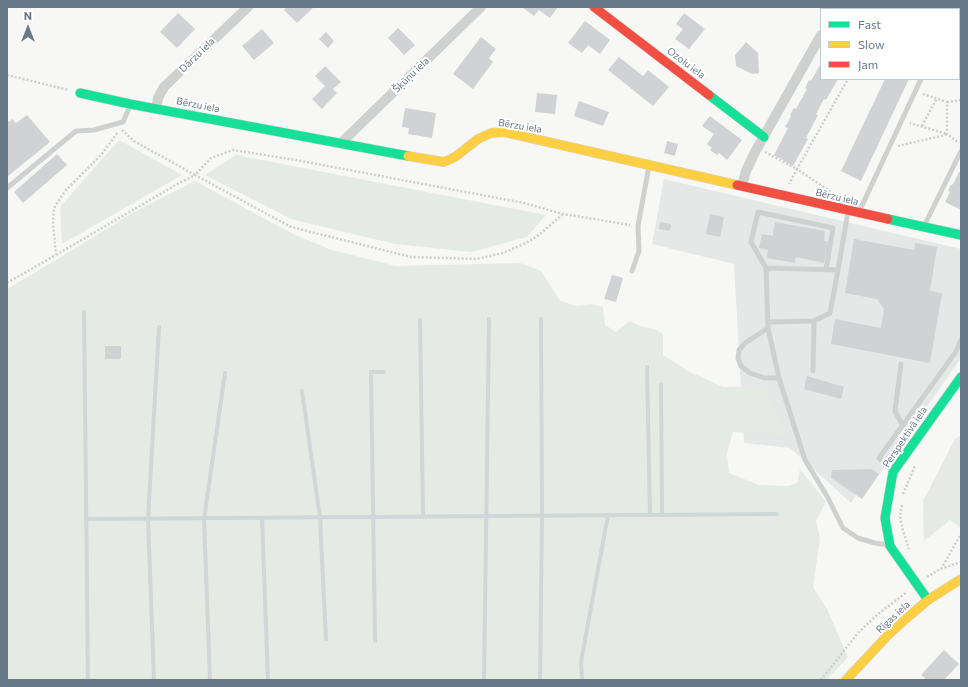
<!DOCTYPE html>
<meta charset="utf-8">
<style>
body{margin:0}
#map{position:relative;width:968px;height:687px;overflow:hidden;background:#f7f7f6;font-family:Commissioner,sans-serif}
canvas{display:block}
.frame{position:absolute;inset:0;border:8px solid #677887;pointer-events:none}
.legend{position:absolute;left:820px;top:8px;width:140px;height:72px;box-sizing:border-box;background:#fff;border:1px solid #c2c9cf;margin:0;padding:5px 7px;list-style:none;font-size:12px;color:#677887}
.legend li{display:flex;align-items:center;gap:8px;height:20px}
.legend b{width:20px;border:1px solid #c2c9cf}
.north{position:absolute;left:8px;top:8px;width:40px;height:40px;-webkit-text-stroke:3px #fff;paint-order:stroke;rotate:0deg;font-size:11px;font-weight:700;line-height:16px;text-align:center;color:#677887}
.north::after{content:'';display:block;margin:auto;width:14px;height:18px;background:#677887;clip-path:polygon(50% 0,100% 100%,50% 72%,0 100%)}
</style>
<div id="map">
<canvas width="968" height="687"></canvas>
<div class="frame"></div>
<ul class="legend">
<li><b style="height:5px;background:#16e098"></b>Fast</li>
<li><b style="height:5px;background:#ffcf43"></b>Slow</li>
<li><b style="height:5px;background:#f24e42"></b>Jam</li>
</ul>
<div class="north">N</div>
</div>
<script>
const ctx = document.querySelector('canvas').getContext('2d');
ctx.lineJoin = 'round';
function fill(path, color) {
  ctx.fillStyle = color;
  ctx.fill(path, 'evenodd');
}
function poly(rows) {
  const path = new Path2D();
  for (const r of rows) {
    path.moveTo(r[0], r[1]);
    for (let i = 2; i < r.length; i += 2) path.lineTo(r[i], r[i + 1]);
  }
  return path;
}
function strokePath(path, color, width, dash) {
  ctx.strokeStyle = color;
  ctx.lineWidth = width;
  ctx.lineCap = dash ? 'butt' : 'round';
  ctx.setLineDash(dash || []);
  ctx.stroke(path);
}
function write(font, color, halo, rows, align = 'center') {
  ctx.font = font + ' Commissioner,sans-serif';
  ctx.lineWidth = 4;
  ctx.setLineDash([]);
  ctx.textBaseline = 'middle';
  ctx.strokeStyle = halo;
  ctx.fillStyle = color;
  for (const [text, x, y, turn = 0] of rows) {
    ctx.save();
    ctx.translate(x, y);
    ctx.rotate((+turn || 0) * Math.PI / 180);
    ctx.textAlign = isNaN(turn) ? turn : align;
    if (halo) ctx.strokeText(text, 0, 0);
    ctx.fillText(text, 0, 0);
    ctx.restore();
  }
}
const built = poly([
 [664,179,961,249,961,358,862,499,856,495,851,503,790,448,744,443,734,264,652,244]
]);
const green = poly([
 [119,140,182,175,62,244,60,207],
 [236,155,546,215,527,237,471,252,395,244,291,219,205,175],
 [195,181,293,234,332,250,396,266,520,263,541,271,560,301,577,306,590,304,603,307,605,325,616,332,630,321,640,326,655,329,663,334,663,355,688,371,723,387,764,386,785,435,733,432,727,453,729,473,759,485,788,486,797,483,800,469,826,502,816,521,820,539,813,587,827,609,848,657,827,680,7,680,7,289,61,257,134,212],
 [961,435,961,528,950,520,924,541,923,501,955,439]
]);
const stream = poly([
 [84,312,88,680],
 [420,320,423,517],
 [647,367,650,515],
 [661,385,662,515],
 [302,391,320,518,326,639],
 [262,518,268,680],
 [86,519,777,514],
 [375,641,371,372,384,372],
 [154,680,148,519,159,327],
 [210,680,204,519,225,373],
 [484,680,489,319],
 [540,680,542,516,541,319],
 [582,680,581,662,608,515]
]);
const building = poly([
 [287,7,314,7,297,23,284,10],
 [522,7,558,7,550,18,539,10,534,16],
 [852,7,878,7,877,9,851,9],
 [178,13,195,29,177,48,160,32],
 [684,13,705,29,689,49,675,39,683,29,676,24],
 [585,21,610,40,600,54,588,45,582,53,568,43],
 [398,28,415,45,404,55,388,38],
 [262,29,274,43,254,60,242,46],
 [326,32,334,41,328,48,319,39],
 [481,37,496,49,489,58,493,62,473,89,453,74],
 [746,42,758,53,759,73,752,74,736,66,735,55],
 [619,57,643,76,648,70,669,87,653,106,608,70],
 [821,63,821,79,838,79,826,100,824,99,816,114,818,115,806,138,808,139,793,166,774,155,788,128,785,127,791,116,790,115,794,108,796,109,807,89,805,88,809,80,811,81],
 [325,66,341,82,333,89,337,93,322,109,312,99,325,86,315,76],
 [885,79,909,79,861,181,841,171],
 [537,93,557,95,555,114,535,112],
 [579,101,609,112,603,126,574,116],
 [405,108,436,113,432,138,408,134,409,128,402,127],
 [27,115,50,142,7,177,7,120,9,122,12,119,16,123],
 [710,116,742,140,727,160,719,153,717,155,710,150,712,148,707,144,714,134,702,126],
 [667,141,678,144,675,156,664,153],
 [57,154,67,165,23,203,14,192],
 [959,172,961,173,961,210,945,202,950,192,948,191,950,186,953,184],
 [710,214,724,217,720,237,706,234],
 [660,222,671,224,670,231,659,229],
 [775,222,825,231,824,241,828,242,824,263,796,257,795,263,767,258,768,250,759,248,762,234,773,236],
 [854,239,914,250,915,243,937,247,930,291,942,293,930,363,831,344,835,319,881,328,884,309,877,299,845,293],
 [612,275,623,278,616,302,604,299],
 [105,346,121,346,121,359,105,359],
 [807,376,844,387,841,399,804,389],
 [872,469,879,474,862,499,831,478,832,470],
 [944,650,959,664,944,680,927,680,921,675]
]);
const path = poly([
 [887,9,888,7],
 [959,41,961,41],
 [959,50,961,52],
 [959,71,961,72],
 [7,75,69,90],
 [923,94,947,102,947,134,959,143],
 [947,102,961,100],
 [922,126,937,98],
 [122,130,134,141,195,175,211,158,233,150,296,160,524,203,563,214,630,225],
 [898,146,941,136,947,134,910,123],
 [765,152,797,169,789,184],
 [834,194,797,169,848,79],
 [56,255,179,183,195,175,291,227,411,257,476,259,503,253,526,243,539,235,563,214],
 [7,283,56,255,53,223,54,208,65,191,101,155,118,132],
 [903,494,915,466],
 [902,505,900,516,903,531,909,549],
 [941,569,961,534],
 [927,577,940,569,961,562],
 [821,680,858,633,878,614,907,592]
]);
const lane = poly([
 [953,9,954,7],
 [7,188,76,131,94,130,123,122,130,106],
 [859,212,921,79],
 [924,226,961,151],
 [766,268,838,270,848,212],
 [826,269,833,228,758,212,751,242,766,268,768,328,779,378,805,460,827,496,843,528,858,538,875,543,889,545],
 [632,271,639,251,638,226,649,166],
 [768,322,814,321,830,313,838,270],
 [768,328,745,343,739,350,738,358,741,366,750,373,765,378,779,378],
 [901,364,895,411,903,426],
 [813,371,814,321],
 [892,471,879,458,955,353,961,340]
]);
const street = poly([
 [835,9,836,7],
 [156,109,158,98,164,87,248,7],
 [341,143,481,7],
 [742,186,746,171,755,152,821,35]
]);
const fast = poly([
 [80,93,130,104,408,156],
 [709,95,764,137],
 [888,219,961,235],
 [928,600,890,546,885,518,893,472,961,377]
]);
const slow = poly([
 [408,156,444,162,455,157,478,139,491,133,504,132,737,185],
 [846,680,888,635,908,617,928,600,961,579]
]);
const jam = poly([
 [594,7,709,95],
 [737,185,888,219]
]);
const streetNames = [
 ["Dārzu iela",197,55,-44],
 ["Ozolu iela",686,63,37],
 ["Šķūņu iela",411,75,-44],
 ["Bērzu iela",198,105,11],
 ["Bērzu iela",520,126,9],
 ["Bērzu iela",837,197,13],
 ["Perspektīvā iela",905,437,-56],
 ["Rīgas iela",893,617,-43]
];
fill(built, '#e6e7e7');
fill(green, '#e6eae4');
strokePath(stream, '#cfd7d9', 4);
fill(building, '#d1d2d3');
strokePath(fast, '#d4d5d6', 10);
strokePath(slow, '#d4d5d6', 10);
strokePath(jam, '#d4d5d6', 10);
strokePath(path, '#cdcece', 2.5, [2, 2]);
strokePath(lane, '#cfd1d1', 5);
strokePath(street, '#cfd1d1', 10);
strokePath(fast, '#16e098', 9);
strokePath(slow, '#ffcf43', 9);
strokePath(jam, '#f24e42', 9);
write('10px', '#677887', '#fff', streetNames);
</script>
